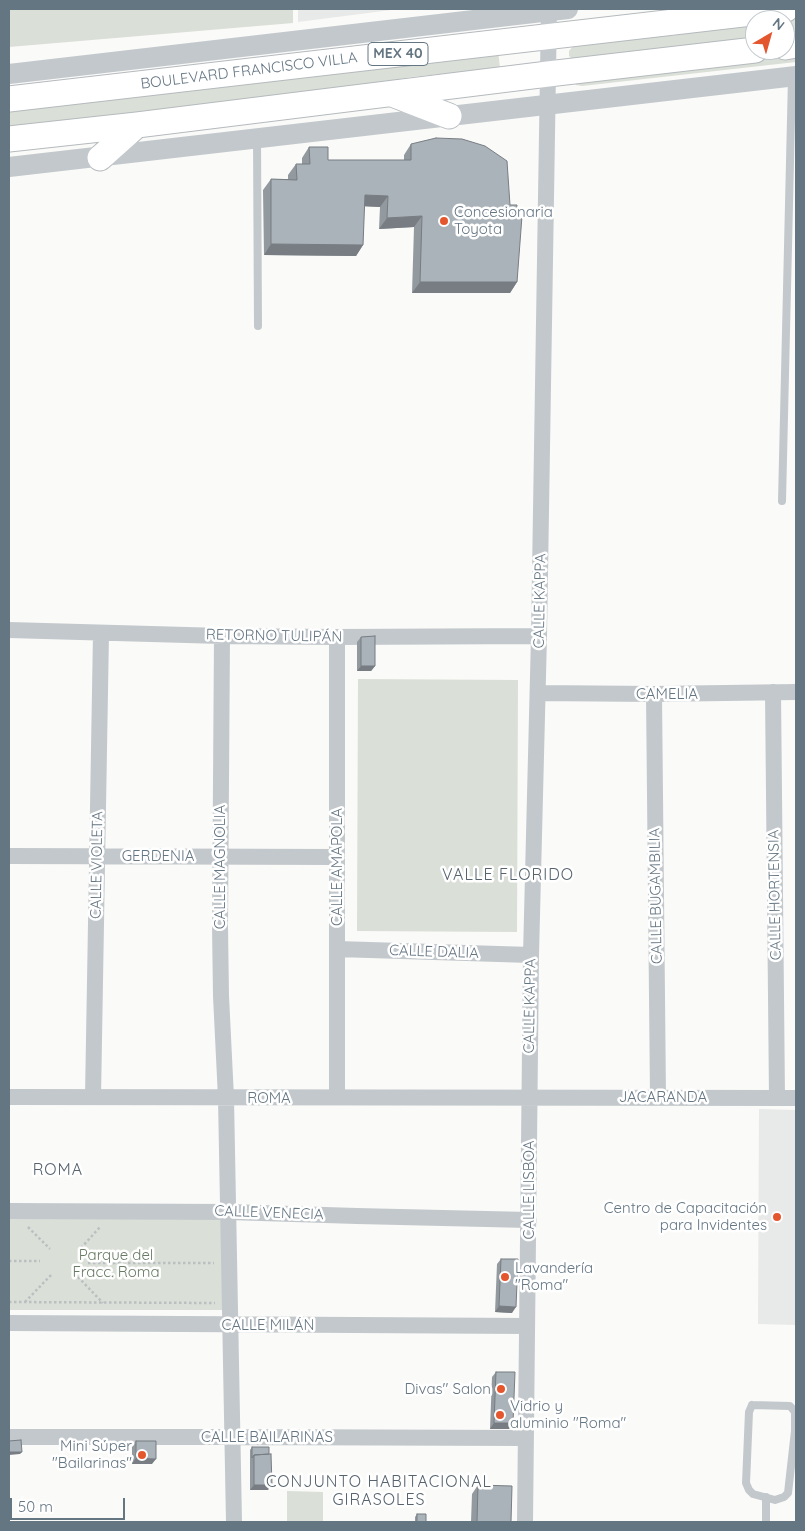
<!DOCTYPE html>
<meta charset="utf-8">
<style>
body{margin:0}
#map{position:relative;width:805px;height:1531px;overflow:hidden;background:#fafaf8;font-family:Quicksand,sans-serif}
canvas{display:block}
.frame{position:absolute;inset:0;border:10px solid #657683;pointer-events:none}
.north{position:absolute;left:745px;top:10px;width:50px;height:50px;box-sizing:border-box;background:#fff;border:1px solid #c1c8cd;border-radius:50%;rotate:38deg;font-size:14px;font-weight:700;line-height:20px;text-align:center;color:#657683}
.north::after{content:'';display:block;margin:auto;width:18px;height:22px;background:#e4572e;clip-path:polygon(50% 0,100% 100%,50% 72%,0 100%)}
.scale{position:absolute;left:10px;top:1498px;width:115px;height:22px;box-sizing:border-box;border:2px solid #657683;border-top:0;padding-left:6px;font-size:15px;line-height:18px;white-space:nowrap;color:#657683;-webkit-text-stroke:4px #fff;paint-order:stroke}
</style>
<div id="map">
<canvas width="805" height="1531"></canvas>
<div class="frame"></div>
<div class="north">N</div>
<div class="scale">50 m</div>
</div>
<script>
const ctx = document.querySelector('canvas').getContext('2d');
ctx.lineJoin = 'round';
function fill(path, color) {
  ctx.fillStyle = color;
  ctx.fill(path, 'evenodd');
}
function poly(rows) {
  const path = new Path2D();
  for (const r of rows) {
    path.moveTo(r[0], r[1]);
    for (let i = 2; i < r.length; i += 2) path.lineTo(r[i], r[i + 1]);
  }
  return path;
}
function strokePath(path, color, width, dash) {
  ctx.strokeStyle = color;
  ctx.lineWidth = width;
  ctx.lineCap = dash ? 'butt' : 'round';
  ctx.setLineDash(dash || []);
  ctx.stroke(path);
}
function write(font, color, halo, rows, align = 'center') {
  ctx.font = font + ' Quicksand,sans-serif';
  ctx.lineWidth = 5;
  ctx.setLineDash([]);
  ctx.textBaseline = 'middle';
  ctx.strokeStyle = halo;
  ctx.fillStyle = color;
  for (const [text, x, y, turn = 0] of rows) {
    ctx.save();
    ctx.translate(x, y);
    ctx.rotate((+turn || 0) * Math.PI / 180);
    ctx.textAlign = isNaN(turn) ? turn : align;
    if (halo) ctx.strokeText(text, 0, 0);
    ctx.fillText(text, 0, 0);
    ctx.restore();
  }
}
const built = poly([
 [298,9,399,9,298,22],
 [759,1109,796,1110,796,1325,758,1324]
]);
const green = poly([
 [9,9,293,9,293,23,9,47],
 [796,11,796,36,785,37,785,20,755,20,755,40,572,59,569,56,569,51,575,44,678,35],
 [498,50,500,68,411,77,305,97,9,130,9,107],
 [796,50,796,62,582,86,576,85,574,81,580,75],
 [358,679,518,680,517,932,357,931],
 [9,1215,224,1217,224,1310,9,1310],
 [287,1491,323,1492,323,1522,287,1522]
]);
const path = poly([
 [28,1227,50,1249],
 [81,1248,100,1227],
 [9,1261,40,1261],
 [88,1263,214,1263],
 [78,1277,103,1303],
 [9,1302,215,1303],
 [25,1302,52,1274]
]);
const service = poly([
 [257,139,258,326],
 [782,501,792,77],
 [752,1405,790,1406,795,1412,795,1431,788,1493,784,1497,775,1500,753,1494,749,1490,746,1483,749,1412,752,1405],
 [766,1497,766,1522]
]);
const minor = poly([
 [9,630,222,636,337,637,539,636],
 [222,636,220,926,221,996,226,1098,234,1522],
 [337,637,337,1097],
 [773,692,777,1098],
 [538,693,654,694,796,692],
 [654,694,658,1097],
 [9,856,337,857],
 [337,949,531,955],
 [9,1097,796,1098],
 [93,1097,101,633],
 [9,1211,229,1212,357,1216,529,1220],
 [9,1323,527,1326],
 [9,1437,232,1437,525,1438],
 [525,1522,531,955,539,636,549,9]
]);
const tertiary = poly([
 [9,74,568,9],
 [9,167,796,76]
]);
const primary = poly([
 [785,47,796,45],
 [392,94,449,116],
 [9,99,786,9],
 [9,139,137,125,548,74,755,50],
 [100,158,137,125]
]);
const wall = poly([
 [411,144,510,205,516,215,517,282,510,293,412,293,414,227,379,229,380,207,364,206,363,245,356,256,264,255,263,190,271,179,288,179,288,175,296,164,302,164,302,158,309,147,328,160,404,160,404,155],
 [361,637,375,666,371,671,357,671,357,642],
 [501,1259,512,1313,495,1312,497,1264],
 [496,1372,513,1423,509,1429,490,1429,492,1377],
 [136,1441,152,1464,132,1464,132,1447],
 [252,1447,268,1490,250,1490,250,1450],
 [478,1485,511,1522,471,1522,472,1494],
 [417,1514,426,1522,415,1522,415,1517]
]);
const shadedWall = poly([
 [365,195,388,196,380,207,357,206],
 [422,216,414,227,379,229,387,218],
 [271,244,363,245,356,256,264,255],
 [420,282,517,282,510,293,412,293],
 [361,666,375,666,371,671,357,671],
 [499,1306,516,1307,512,1313,495,1312],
 [494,1423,513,1423,509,1429,490,1429],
 [9,1452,22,1452,20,1454,9,1455],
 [136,1458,156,1459,152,1464,132,1464],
 [254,1485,272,1485,268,1490,250,1490]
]);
const building = poly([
 [436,138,462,139,485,146,507,161,510,205,517,205,516,215,522,216,517,282,420,282,422,216,387,218,388,196,365,195,363,245,271,244,271,179,297,180,296,164,310,164,309,147,328,147,328,160,411,160,411,144,436,138],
 [375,636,375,666,361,666,361,637,375,636],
 [501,1259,518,1259,516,1307,499,1306,501,1259],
 [496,1372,515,1372,513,1423,494,1423,496,1372],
 [21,1440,22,1452,9,1452,9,1441,21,1440],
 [136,1441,156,1441,156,1459,136,1458,136,1441],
 [252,1447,269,1447,269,1454,254,1455,252,1458,252,1447],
 [271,1454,272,1485,254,1485,254,1455,271,1454],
 [478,1485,512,1486,511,1522,477,1522,478,1485],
 [417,1514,426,1514,426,1522,417,1522,417,1514]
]);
const markers = [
 [444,221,5,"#e4572e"],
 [777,1217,5,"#e4572e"],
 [505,1277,5,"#e4572e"],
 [501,1389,5,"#e4572e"],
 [500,1415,5,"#e4572e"],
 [142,1455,5,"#e4572e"]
];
const shields = [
 [398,54,60]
];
const shieldNames = [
 ["MEX 40",398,54]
];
const streetNames = [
 ["BOULEVARD FRANCISCO VILLA",249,71,-7],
 ["CALLE KAPPA",540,601,-89],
 ["RETORNO TULIPÁN",274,636,1],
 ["CAMELIA",667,694],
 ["GERDENIA",158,856],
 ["CALLE VIOLETA",97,865,-89],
 ["CALLE MAGNOLIA",220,867,-90],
 ["CALLE AMAPOLA",337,867,-90],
 ["CALLE HORTENSIA",775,895,-91],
 ["CALLE BUGAMBILIA",656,896,-91],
 ["CALLE DALIA",434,952,2],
 ["CALLE KAPPA",530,1006,-89],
 ["JACARANDA",663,1097],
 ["ROMA",269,1098],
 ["CALLE LISBOA",529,1190,-90],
 ["CALLE VENECIA",269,1213,2],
 ["CALLE MILÁN",268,1325],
 ["CALLE BAILARINAS",267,1437]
];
const poiNames = [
 ["Concesionaria",454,212],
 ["Toyota",454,229],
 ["Centro de Capacitación",767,1208,"right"],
 ["para Invidentes",767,1225,"right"],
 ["Lavandería",515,1268],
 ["\"Roma\"",515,1285],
 ["Divas'' Salon",491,1389,"right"],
 ["Vidrio y",510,1406],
 ["aluminio \"Roma\"",510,1423],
 ["Mini Súper",132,1446,"right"],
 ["\"Bailarinas\"",132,1463,"right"]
];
const parkNames = [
 ["Parque del",116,1255],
 ["Fracc. Roma",116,1272]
];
const neighbourhoodNames = [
 ["VALLE FLORIDO",508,875],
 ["ROMA",58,1170],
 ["CONJUNTO HABITACIONAL",379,1482],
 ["GIRASOLES",379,1500]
];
fill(built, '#e8e9e9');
fill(green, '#dadfd7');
strokePath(primary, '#b5babe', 27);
strokePath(path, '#bbbfc2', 2.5, [2.5, 2.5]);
strokePath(service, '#c3c8cc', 8);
strokePath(minor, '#c3c8cc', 16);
strokePath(tertiary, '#c3c8cc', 20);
strokePath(primary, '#fff', 25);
fill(wall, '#929a9f');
fill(shadedWall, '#777d82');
fill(building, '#aab3b9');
strokePath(building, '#777d82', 1);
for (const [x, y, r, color] of markers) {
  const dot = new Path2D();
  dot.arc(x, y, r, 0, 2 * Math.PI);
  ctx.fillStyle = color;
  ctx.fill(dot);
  strokePath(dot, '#fff', 2);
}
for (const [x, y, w] of shields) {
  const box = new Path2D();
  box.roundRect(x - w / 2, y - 11.5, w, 23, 4);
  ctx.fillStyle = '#fff';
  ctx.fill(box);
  strokePath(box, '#657683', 1);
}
write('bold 14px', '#657683', null, shieldNames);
write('15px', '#657683', '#fff', streetNames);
write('15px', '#657683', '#fff', poiNames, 'left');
write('15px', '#687a64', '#fff', parkNames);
ctx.letterSpacing = '1px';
write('16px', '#57646e', '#fff', neighbourhoodNames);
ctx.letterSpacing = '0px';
</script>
